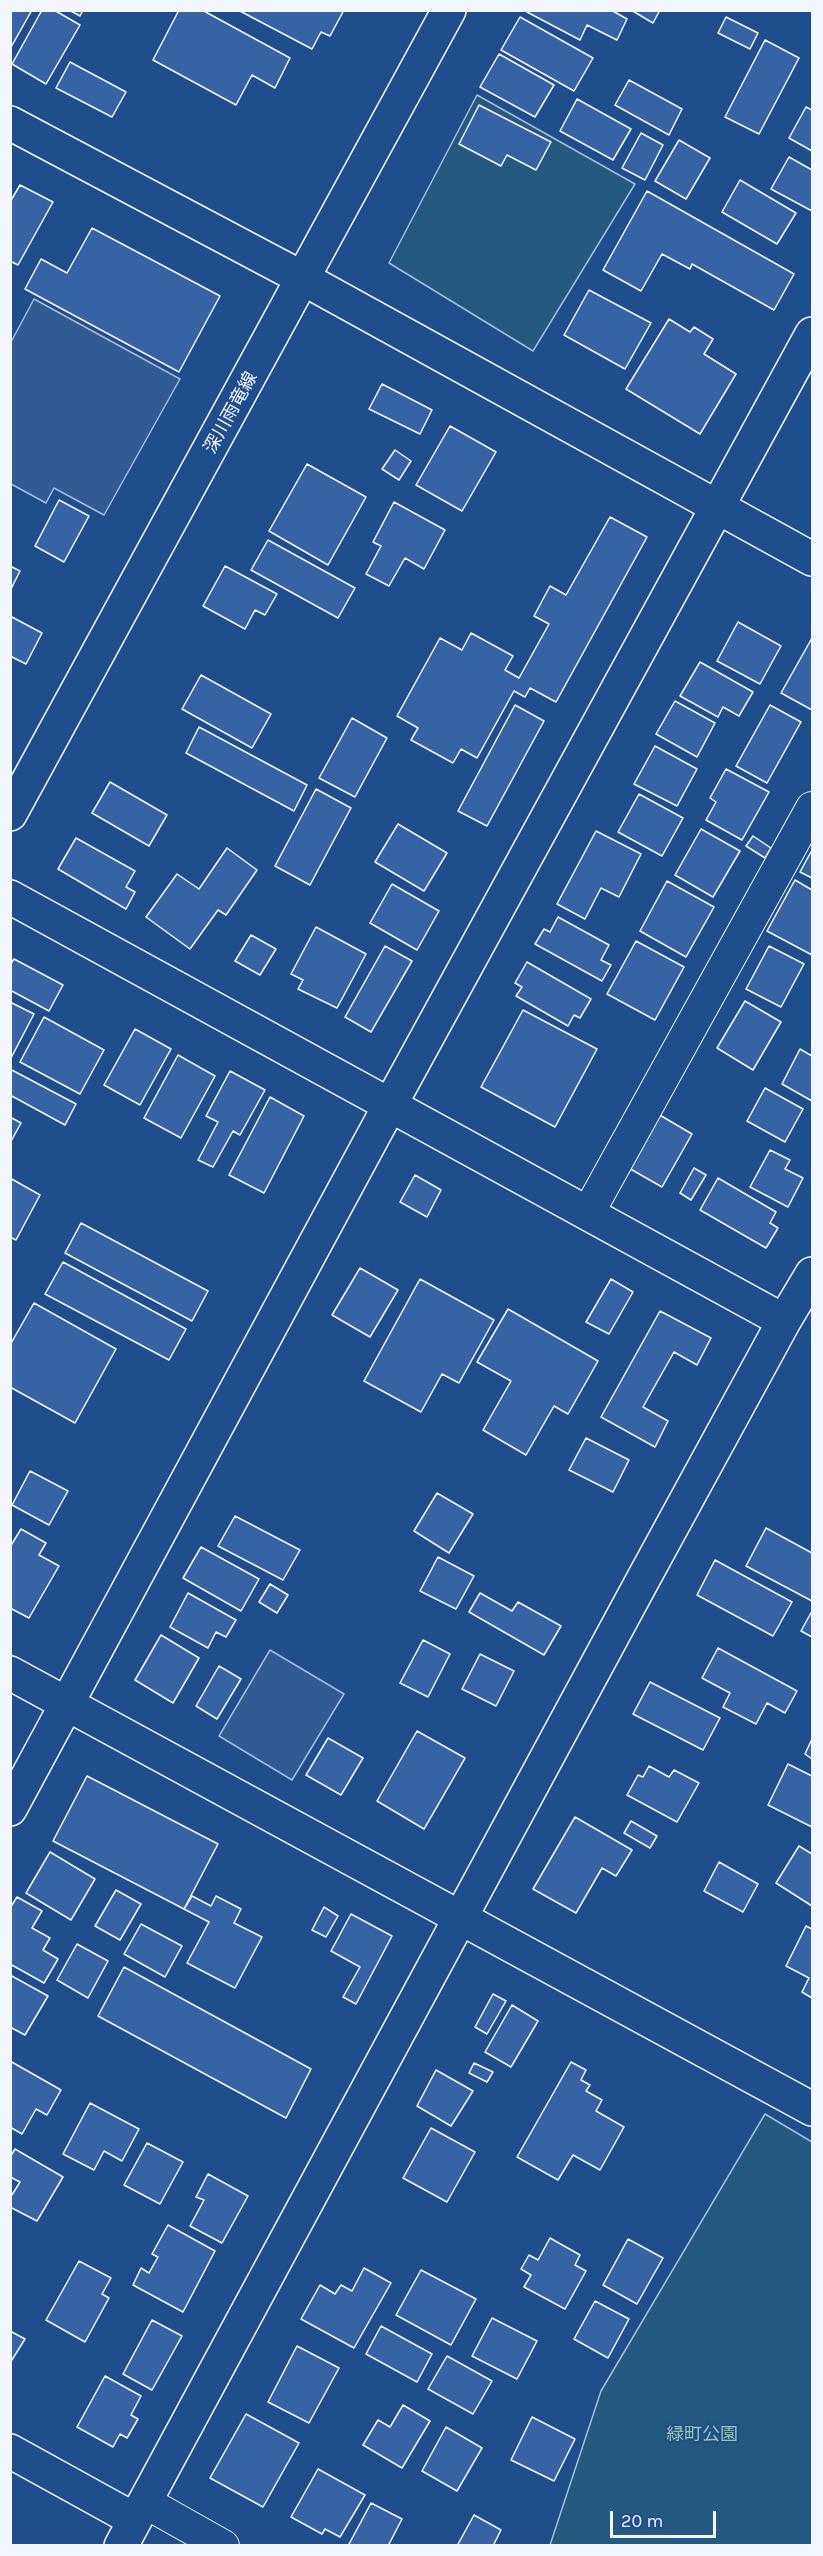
<!DOCTYPE html>
<meta charset="utf-8">
<style>
body{margin:0}
#map{position:relative;width:823px;height:2556px;overflow:hidden;background:#1f4e8c;font-family:Karla,sans-serif}
canvas{display:block}
.frame{position:absolute;inset:0;border:12px solid #f2f6ff;pointer-events:none}
.scale{position:absolute;left:610px;top:2511px;width:106px;height:27px;box-sizing:border-box;border:3px solid #f2f6ff;border-top:0;padding-left:8px;font-size:18px;line-height:21px;white-space:nowrap;color:#f2f6ff;-webkit-text-stroke:4px #1f4e8c;paint-order:stroke}
</style>
<div id="map">
<canvas width="823" height="2556"></canvas>
<div class="frame"></div>
<div class="scale">20 m</div>
</div>
<script>
const ctx = document.querySelector('canvas').getContext('2d');
ctx.lineJoin = 'round';
function fill(path, color) {
  ctx.fillStyle = color;
  ctx.fill(path, 'evenodd');
}
function poly(rows) {
  const path = new Path2D();
  for (const r of rows) {
    path.moveTo(r[0], r[1]);
    for (let i = 2; i < r.length; i += 2) path.lineTo(r[i], r[i + 1]);
  }
  return path;
}
function strokePath(path, color, width, dash) {
  ctx.strokeStyle = color;
  ctx.lineWidth = width;
  ctx.lineCap = dash ? 'butt' : 'round';
  ctx.setLineDash(dash || []);
  ctx.stroke(path);
}
function write(font, color, halo, rows, align = 'center') {
  ctx.font = font + ' Karla,"Noto Sans JP",sans-serif';
  ctx.lineWidth = 4.5;
  ctx.setLineDash([]);
  ctx.textBaseline = 'middle';
  ctx.strokeStyle = halo;
  ctx.fillStyle = color;
  for (const [text, x, y, turn = 0] of rows) {
    ctx.save();
    ctx.translate(x, y);
    ctx.rotate((+turn || 0) * Math.PI / 180);
    ctx.textAlign = isNaN(turn) ? turn : align;
    if (halo) ctx.strokeText(text, 0, 0);
    ctx.fillText(text, 0, 0);
    ctx.restore();
  }
}
const green = poly([
 [477,95,635,184,533,351,389,263,477,95],
 [765,2114,812,2142,812,2545,550,2545,601,2391,765,2114]
]);
const parking = poly([
 [34,299,180,379,104,515,54,488,46,503,11,484,11,342,34,299],
 [270,1650,344,1694,292,1780,219,1736,270,1650]
]);
const building = poly([
 [10,10,32,10,10,49,10,10],
 [42,10,54,10,80,25,46,84,12,64,42,10],
 [69,10,83,10,80,16,69,10],
 [179,10,202,10,290,58,275,88,252,75,236,105,153,60,179,10],
 [238,10,344,10,330,36,321,32,312,49,238,10],
 [528,10,611,10,627,19,617,40,587,25,580,40,527,12,528,10],
 [631,10,660,10,653,23,631,10],
 [520,17,593,58,574,91,501,50,520,17],
 [726,17,758,33,750,49,718,33,726,17],
 [765,40,799,58,759,134,725,117,765,40],
 [499,54,554,85,535,117,480,87,499,54],
 [70,62,126,92,112,117,56,88,70,62],
 [629,80,682,109,669,135,615,105,629,80],
 [577,99,631,129,613,160,560,131,577,99],
 [479,105,551,142,536,170,507,155,501,166,459,144,479,105],
 [806,107,812,110,812,151,789,138,806,107],
 [641,133,663,145,645,180,622,168,641,133],
 [679,140,710,158,686,199,655,181,679,140],
 [789,157,812,170,812,211,771,189,789,157],
 [740,180,796,213,777,244,722,212,740,180],
 [20,185,53,202,18,265,10,261,10,202,20,185],
 [647,191,794,274,774,310,692,264,690,269,662,254,641,291,603,270,647,191],
 [92,228,220,296,179,372,25,289,41,259,67,273,92,228],
 [589,290,651,323,625,369,564,335,589,290],
 [669,319,690,332,694,327,713,339,704,354,736,374,700,434,626,389,669,319],
 [382,384,432,410,420,434,369,409,382,384],
 [450,426,496,452,462,511,416,485,450,426],
 [395,450,411,461,399,480,382,469,395,450],
 [307,464,366,497,328,565,269,531,307,464],
 [59,500,89,516,64,562,35,546,59,500],
 [394,502,445,530,424,569,405,558,389,586,366,574,381,546,373,542,394,502],
 [610,517,647,537,556,702,530,688,525,697,514,691,477,758,461,749,453,763,411,740,418,728,397,716,440,638,462,650,471,633,513,656,505,670,519,678,549,624,534,616,550,586,566,595,610,517],
 [268,540,355,588,338,618,251,570,268,540],
 [10,566,20,571,10,591,10,566],
 [225,566,277,594,265,615,255,610,245,629,203,606,225,566],
 [10,616,42,633,26,664,10,656,10,616],
 [738,622,781,646,760,684,717,661,738,622],
 [812,638,812,710,781,693,812,638],
 [700,662,753,692,739,716,723,707,718,717,680,696,700,662],
 [201,675,271,714,252,748,182,709,201,675],
 [675,701,715,723,697,757,656,734,675,701],
 [515,705,544,721,487,826,458,811,515,705],
 [770,705,801,722,767,783,736,766,770,705],
 [352,718,387,738,355,797,319,778,352,718],
 [199,727,307,785,294,811,186,753,199,727],
 [655,746,697,769,677,806,634,784,655,746],
 [726,769,769,792,742,840,706,820,716,802,710,798,726,769],
 [110,782,167,815,149,846,92,813,110,782],
 [316,789,351,808,310,885,275,866,316,789],
 [639,794,683,818,662,856,618,832,639,794],
 [398,824,447,853,424,891,375,862,398,824],
 [701,829,740,851,713,897,675,875,701,829],
 [596,831,641,854,619,897,601,888,585,919,557,904,596,831],
 [753,836,771,848,765,858,746,846,753,836],
 [76,838,135,871,126,887,135,892,126,909,58,869,76,838],
 [227,848,257,870,226,915,218,910,190,949,146,917,177,874,199,889,227,848],
 [812,850,812,878,800,872,812,850],
 [795,880,812,890,812,955,767,931,795,880],
 [667,881,714,907,686,957,640,931,667,881],
 [392,884,439,911,417,950,370,923,392,884],
 [558,917,609,945,601,960,611,965,602,981,535,944,544,929,550,932,558,917],
 [316,927,366,954,337,1008,298,989,303,980,291,974,316,927],
 [251,935,276,949,260,975,235,961,251,935],
 [636,941,684,967,655,1020,607,994,636,941],
 [385,946,412,961,371,1032,345,1017,385,946],
 [769,946,804,964,781,1007,746,989,769,946],
 [14,959,63,985,49,1011,10,990,10,965,14,959],
 [527,962,591,999,580,1018,574,1015,568,1026,516,996,522,987,515,983,527,962],
 [745,1001,781,1022,753,1070,717,1048,745,1001],
 [10,1002,34,1014,11,1058,10,1058,10,1002],
 [523,1010,597,1049,555,1127,481,1087,523,1010],
 [44,1017,104,1050,80,1094,20,1062,44,1017],
 [135,1029,171,1049,140,1105,104,1085,135,1029],
 [800,1049,812,1056,812,1101,782,1084,800,1049],
 [178,1055,215,1076,181,1138,144,1118,178,1055],
 [10,1069,76,1104,65,1125,10,1095,10,1069],
 [230,1071,265,1090,240,1135,233,1131,213,1167,198,1160,218,1122,206,1116,230,1071],
 [765,1088,803,1109,785,1142,747,1121,765,1088],
 [270,1097,304,1116,264,1193,229,1175,270,1097],
 [658,1114,692,1134,662,1187,627,1167,658,1114],
 [10,1117,21,1123,10,1143,10,1117],
 [770,1150,790,1160,785,1169,803,1178,788,1207,750,1187,770,1150],
 [694,1168,706,1175,691,1200,680,1193,694,1168],
 [415,1175,441,1190,427,1217,400,1202,415,1175],
 [10,1178,40,1195,16,1240,10,1237,10,1178],
 [718,1178,776,1212,770,1223,778,1228,766,1248,700,1210,718,1178],
 [81,1223,208,1291,192,1321,65,1253,81,1223],
 [63,1262,186,1329,169,1360,45,1294,63,1262],
 [360,1268,398,1290,370,1337,332,1315,360,1268],
 [420,1279,494,1320,459,1383,442,1374,421,1412,364,1381,420,1279],
 [611,1279,633,1292,609,1334,586,1322,611,1279],
 [34,1303,116,1349,75,1423,10,1387,10,1345,34,1303],
 [508,1309,598,1361,568,1414,554,1406,526,1455,483,1430,511,1381,477,1362,508,1309],
 [660,1311,711,1338,697,1365,674,1352,643,1407,668,1421,655,1447,601,1417,660,1311],
 [586,1438,629,1460,613,1492,569,1470,586,1438],
 [30,1471,68,1491,49,1525,12,1505,30,1471],
 [437,1493,473,1514,449,1553,414,1531,437,1493],
 [235,1516,300,1550,283,1580,218,1546,235,1516],
 [766,1528,812,1553,812,1601,746,1566,766,1528],
 [21,1529,46,1543,39,1555,59,1566,29,1618,10,1608,10,1547,21,1529],
 [201,1547,259,1579,241,1611,183,1578,201,1547],
 [438,1557,474,1576,456,1609,420,1591,438,1557],
 [715,1560,792,1602,773,1636,697,1595,715,1560],
 [270,1584,288,1595,277,1613,259,1602,270,1584],
 [188,1593,236,1620,226,1637,216,1632,208,1648,170,1627,188,1593],
 [480,1593,512,1611,518,1602,561,1626,544,1655,469,1612,480,1593],
 [812,1611,812,1637,801,1631,812,1611],
 [161,1635,199,1658,173,1703,135,1680,161,1635],
 [423,1640,450,1654,428,1697,400,1683,423,1640],
 [718,1648,797,1691,785,1713,767,1703,756,1724,723,1707,730,1693,702,1678,718,1648],
 [480,1654,514,1671,496,1706,462,1689,480,1654],
 [219,1666,241,1679,217,1719,196,1706,219,1666],
 [650,1682,720,1718,703,1750,633,1714,650,1682],
 [417,1731,465,1758,424,1829,377,1801,417,1731],
 [328,1738,363,1758,341,1795,306,1775,328,1738],
 [812,1739,812,1759,805,1754,812,1739],
 [788,1764,812,1776,812,1827,768,1805,788,1764],
 [649,1766,669,1777,674,1770,699,1783,677,1822,627,1795,638,1775,643,1777,649,1766],
 [87,1776,218,1844,184,1909,53,1841,87,1776],
 [575,1817,632,1850,616,1876,602,1868,576,1913,533,1889,575,1817],
 [631,1821,657,1836,650,1848,624,1833,631,1821],
 [799,1846,812,1854,812,1906,776,1883,799,1846],
 [50,1852,95,1879,71,1920,26,1893,50,1852],
 [719,1862,758,1884,743,1912,704,1891,719,1862],
 [116,1890,141,1904,120,1940,95,1926,116,1890],
 [192,1896,211,1906,216,1896,241,1909,234,1923,262,1937,235,1988,187,1963,209,1922,184,1909,192,1896],
 [17,1897,42,1911,32,1928,50,1938,43,1950,58,1959,44,1983,10,1964,10,1908,17,1897],
 [324,1907,338,1916,326,1937,312,1930,324,1907],
 [351,1914,392,1936,356,2004,343,1997,360,1967,331,1951,351,1914],
 [141,1924,182,1946,165,1977,124,1954,141,1924],
 [806,1926,812,1929,812,1998,802,1992,809,1978,786,1966,806,1926],
 [77,1944,108,1961,88,1998,57,1980,77,1944],
 [124,1967,311,2069,286,2118,98,2016,124,1967],
 [10,1975,48,1996,25,2035,10,2027,10,1975],
 [493,1994,506,2001,487,2034,475,2027,493,1994],
 [512,2005,538,2021,511,2067,485,2052,512,2005],
 [10,2061,61,2090,47,2115,36,2109,22,2134,10,2127,10,2061],
 [571,2062,586,2070,581,2080,590,2085,586,2091,602,2100,596,2111,624,2127,600,2170,573,2155,558,2180,517,2157,571,2062],
 [474,2063,493,2072,487,2082,469,2073,474,2063],
 [436,2070,473,2091,451,2126,417,2106,436,2070],
 [90,2103,139,2129,122,2161,104,2151,94,2170,63,2154,90,2103],
 [431,2128,475,2152,447,2202,403,2178,431,2128],
 [147,2143,183,2162,160,2204,124,2185,147,2143],
 [15,2149,63,2177,37,2221,10,2207,10,2198,20,2182,10,2177,10,2157,15,2149],
 [208,2174,248,2196,222,2243,190,2226,204,2200,196,2197,208,2174],
 [168,2225,215,2251,183,2312,133,2285,141,2268,149,2273,158,2257,152,2254,168,2225],
 [550,2238,580,2255,575,2265,586,2271,565,2309,524,2287,531,2275,521,2269,529,2255,538,2260,550,2238],
 [628,2239,663,2258,637,2304,603,2285,628,2239],
 [79,2261,111,2278,102,2294,109,2298,85,2342,46,2320,79,2261],
 [364,2268,391,2283,354,2348,301,2319,320,2285,335,2294,341,2285,352,2291,364,2268],
 [421,2270,476,2299,451,2345,396,2315,421,2270],
 [595,2301,629,2319,608,2358,574,2339,595,2301],
 [492,2318,537,2341,517,2379,472,2356,492,2318],
 [152,2320,182,2336,152,2390,123,2374,152,2320],
 [381,2326,432,2354,417,2382,366,2354,381,2326],
 [10,2331,25,2339,10,2363,10,2331],
 [297,2346,339,2368,309,2423,268,2402,297,2346],
 [447,2356,492,2381,473,2414,428,2389,447,2356],
 [105,2376,141,2396,131,2415,138,2419,127,2438,120,2434,113,2447,77,2427,105,2376],
 [403,2405,430,2421,402,2468,363,2445,378,2420,390,2427,403,2405],
 [246,2414,299,2443,263,2507,210,2478,246,2414],
 [532,2417,575,2439,554,2481,511,2460,532,2417],
 [446,2427,482,2448,457,2491,422,2471,446,2427],
 [318,2469,365,2495,340,2537,325,2529,322,2534,291,2517,318,2469],
 [371,2503,402,2519,388,2546,348,2546,371,2503],
 [474,2515,501,2530,493,2546,457,2546,474,2515]
]);
const street = poly([
 [588,1213,812,808],
 [145,2502,223,2546]
]);
const secondary = poly([
 [10,123,304,279,812,559],
 [10,897,784,1321],
 [10,1673,812,2109],
 [10,1809,390,1105,812,334],
 [10,2451,135,2520],
 [121,2546,640,1585,784,1321,812,1274]
]);
const primary = poly([
 [10,814,449,10]
]);
const streetNames = [
 ["深川雨竜線",231,413,-61]
];
const parkNames = [
 ["緑町公園",702,2435]
];
fill(green, '#245a82');
strokePath(green, '#a8bbd7', 1.5);
fill(parking, '#305b95');
strokePath(parking, '#a8bbd7', 1.5);
fill(building, '#3563a3');
strokePath(building, '#f2f6ff', 1.5);
strokePath(street, '#f2f6ff', 34);
strokePath(secondary, '#f2f6ff', 36);
strokePath(primary, '#f2f6ff', 36);
strokePath(street, '#1f4e8c', 32);
strokePath(secondary, '#1f4e8c', 33);
strokePath(primary, '#1f4e8c', 33);
write('18px', '#f2f6ff', '#1f4e8c', streetNames);
write('18px', '#97c8a6', '#1f4e8c', parkNames);
</script>
